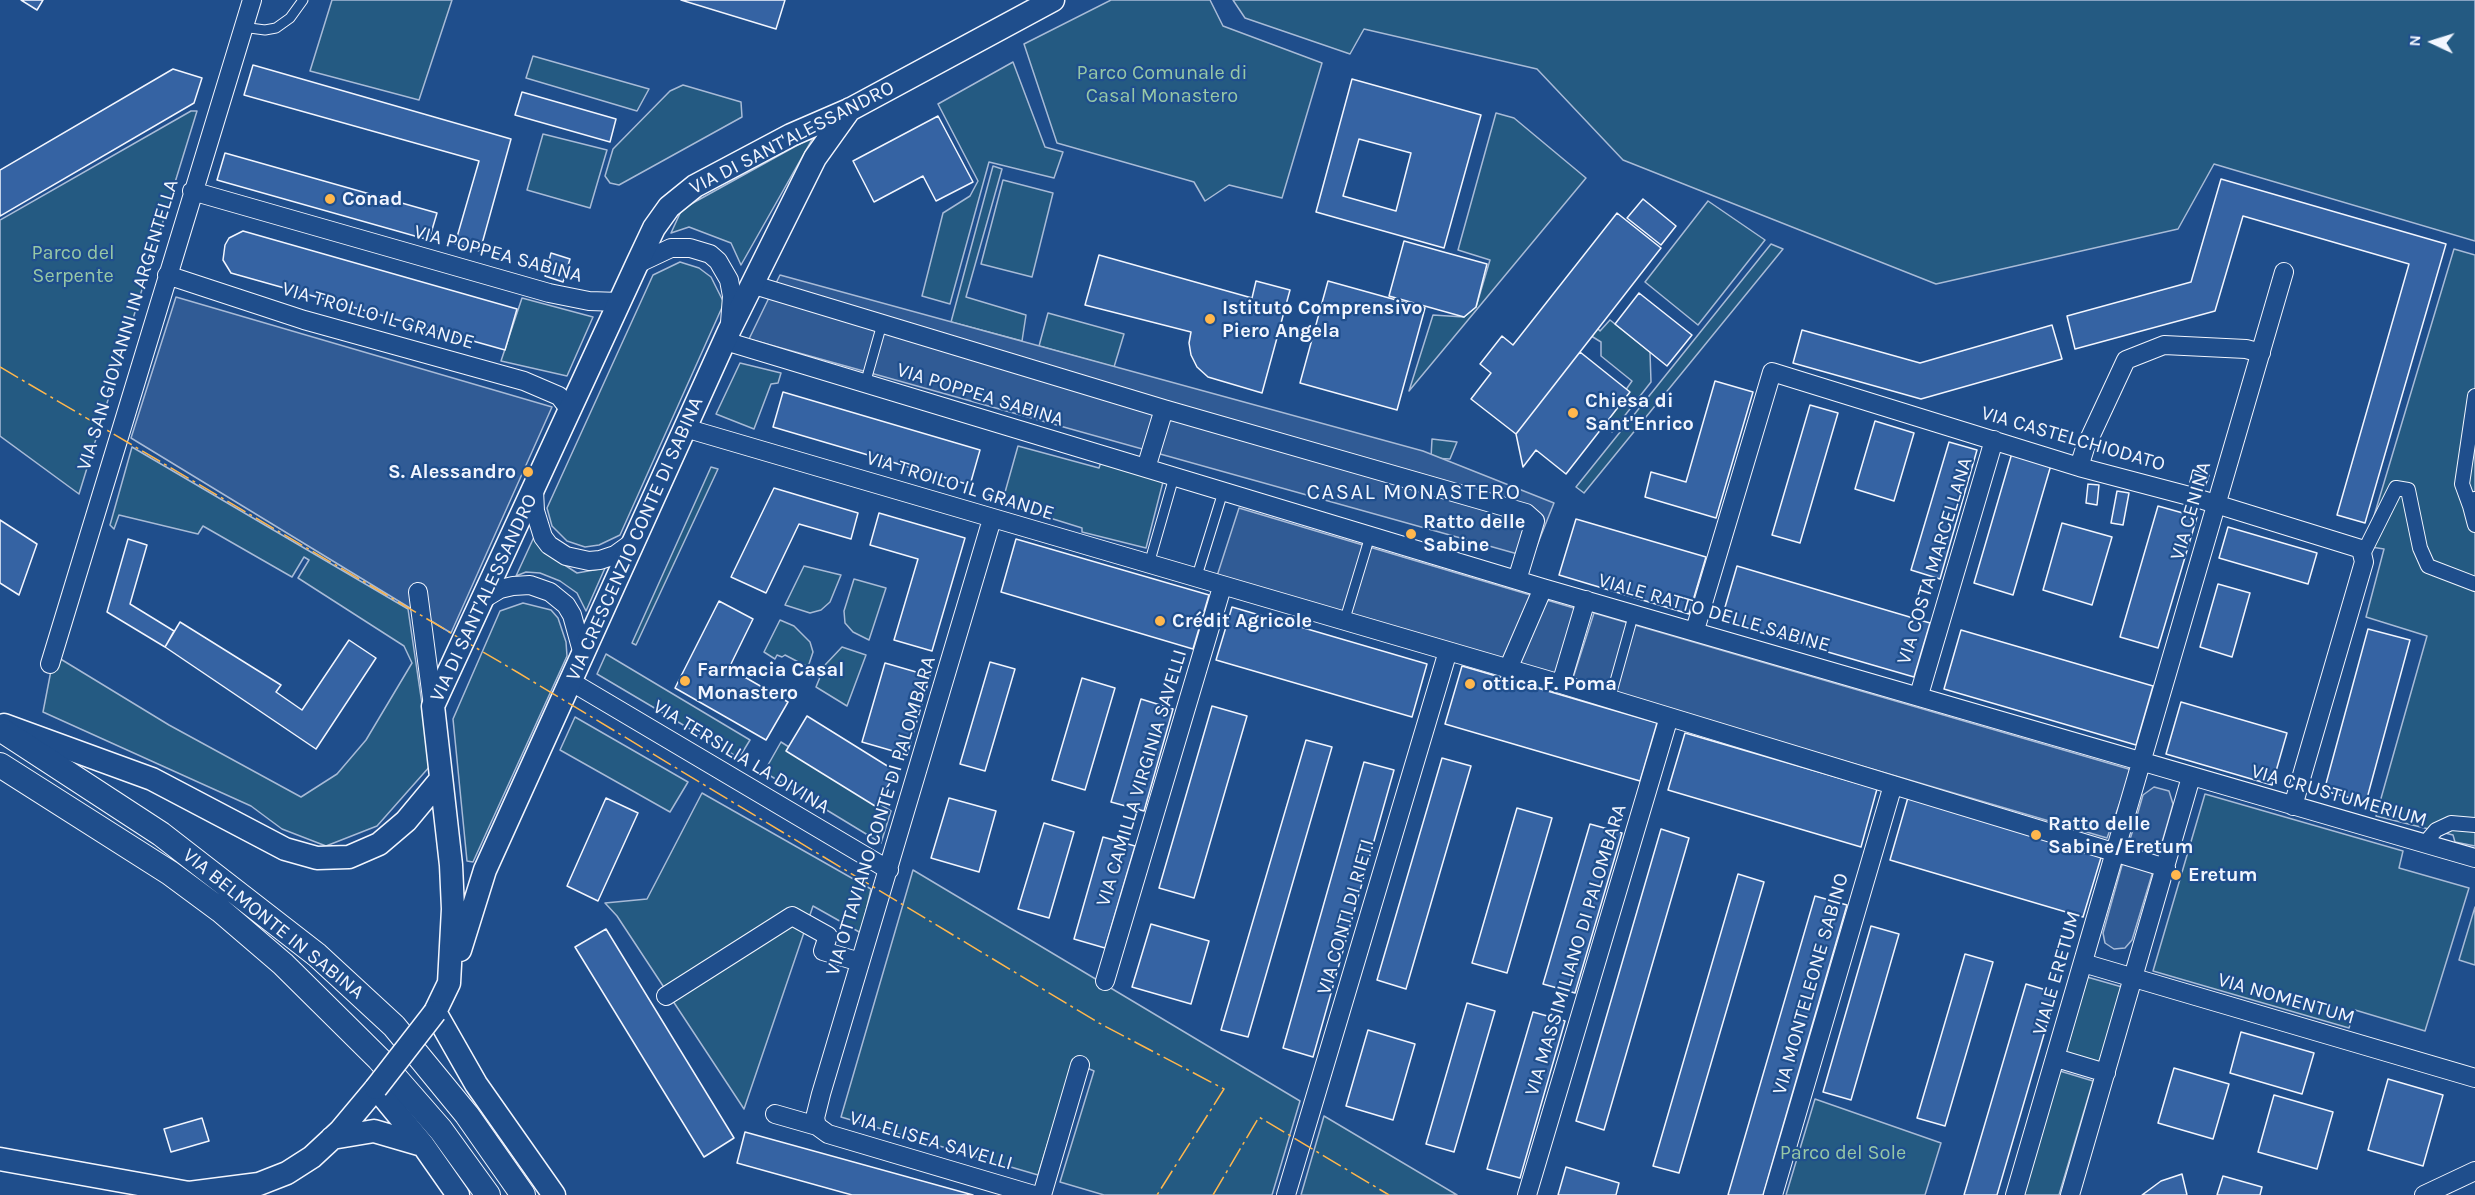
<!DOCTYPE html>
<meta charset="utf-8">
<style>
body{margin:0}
#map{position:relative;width:2475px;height:1195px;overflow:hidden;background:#1f4e8c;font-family:Karla,sans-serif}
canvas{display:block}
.north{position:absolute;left:2403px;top:12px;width:60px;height:60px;-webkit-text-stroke:4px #1f4e8c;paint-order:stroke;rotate:274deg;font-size:16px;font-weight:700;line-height:24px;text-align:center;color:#f2f6ff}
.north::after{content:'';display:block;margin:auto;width:21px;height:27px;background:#f2f6ff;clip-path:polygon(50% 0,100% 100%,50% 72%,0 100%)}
</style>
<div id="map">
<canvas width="2475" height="1195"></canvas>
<div class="north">N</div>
</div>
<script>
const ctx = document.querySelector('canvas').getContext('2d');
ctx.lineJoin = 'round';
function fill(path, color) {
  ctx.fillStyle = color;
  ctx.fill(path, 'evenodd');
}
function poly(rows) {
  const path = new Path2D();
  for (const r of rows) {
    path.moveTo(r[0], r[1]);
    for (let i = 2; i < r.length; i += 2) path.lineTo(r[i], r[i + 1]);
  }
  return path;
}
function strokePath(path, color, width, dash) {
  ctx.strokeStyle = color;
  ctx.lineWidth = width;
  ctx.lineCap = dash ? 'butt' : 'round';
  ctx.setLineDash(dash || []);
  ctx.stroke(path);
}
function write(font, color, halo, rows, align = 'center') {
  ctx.font = font + ' Karla,sans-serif';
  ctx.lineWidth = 4.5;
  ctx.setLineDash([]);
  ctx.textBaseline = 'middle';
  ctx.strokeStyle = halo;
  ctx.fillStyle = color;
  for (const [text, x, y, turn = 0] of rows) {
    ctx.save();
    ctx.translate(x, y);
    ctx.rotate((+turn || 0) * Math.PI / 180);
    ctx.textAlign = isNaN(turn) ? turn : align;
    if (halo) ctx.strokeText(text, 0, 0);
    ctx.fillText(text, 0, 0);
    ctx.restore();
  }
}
const green = poly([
 [332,0,452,0,419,100,310,71,332,0],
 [1111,0,1210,0,1223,26,1322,63,1282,198,1229,185,1205,201,1194,182,1057,143,1024,44,1111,0],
 [1233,0,2475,0,2475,241,2214,164,2178,229,1936,284,1623,160,1537,69,1364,29,1350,54,1245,18,1233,0],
 [533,56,649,89,637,111,526,78,533,56],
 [1013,62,1045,147,1063,152,1054,178,989,162,950,304,922,296,943,213,970,196,978,181,938,104,1013,62],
 [683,85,741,102,742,117,619,185,610,183,605,176,613,149,670,91,683,85],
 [191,111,197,111,79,494,0,436,0,220,191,111],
 [1496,113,1514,118,1586,178,1409,391,1433,315,1464,317,1476,307,1490,260,1458,250,1496,113],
 [543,134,607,150,590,208,527,190,543,134],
 [814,136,741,265,731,243,689,227,671,233,682,209,814,136],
 [993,166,1002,169,966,297,1026,315,1022,341,951,322,993,166],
 [1003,180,1053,193,1032,277,981,264,1003,180],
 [1708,201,1765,240,1698,325,1645,282,1708,201],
 [1771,244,1783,249,1584,493,1576,487,1771,244],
 [2454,249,2475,255,2475,846,2455,842,2453,835,2376,816,2427,636,2366,617,2384,549,2365,546,2454,249],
 [680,262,699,268,711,277,724,303,620,535,599,545,585,547,567,541,552,526,547,508,653,275,680,262],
 [522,298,593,317,567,376,501,361,522,298],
 [1048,313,1124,334,1114,367,1039,346,1048,313],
 [1610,320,1650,352,1651,382,1612,432,1602,424,1632,381,1601,356,1601,342,1588,334,1594,325,1600,331,1610,320],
 [740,363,781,373,778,383,771,384,754,429,716,414,740,363],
 [1432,439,1457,442,1450,459,1431,458,1432,439],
 [1018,446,1099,468,1101,462,1163,482,1146,548,1082,532,1082,528,1002,503,1018,446],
 [132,447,408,609,431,765,377,826,326,846,282,829,251,806,43,712,54,655,169,725,301,797,337,774,366,740,412,663,404,646,298,578,309,560,304,557,292,577,203,526,198,534,119,515,114,529,110,525,132,447],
 [711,467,718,469,636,645,632,643,711,467],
 [534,537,546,553,577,573,605,568,586,611,577,593,560,581,540,573,526,572,516,576,534,537],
 [804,566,841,575,830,602,821,610,810,613,785,605,804,566],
 [854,579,886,588,869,640,853,632,845,623,844,611,854,579],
 [523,603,551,610,558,618,566,642,567,656,473,862,467,861,453,719,500,611,523,603],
 [780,620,794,626,810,642,813,652,808,667,785,655,782,657,777,655,775,659,764,652,780,620],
 [842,647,866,655,847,706,816,687,825,665,842,647],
 [606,654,750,740,739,758,597,674,606,654],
 [575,717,688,782,670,812,560,750,575,717],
 [781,742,891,811,881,843,764,772,781,742],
 [702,793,871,889,861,933,813,906,744,1109,617,916,605,903,647,899,702,793],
 [2205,794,2403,851,2399,868,2469,888,2425,1031,2355,1010,2349,1028,2153,971,2205,794],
 [913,870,1300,1101,1272,1195,1104,1195,1060,1182,1094,1071,1073,1062,1038,1175,841,1117,913,870],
 [2475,907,2475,965,2459,960,2475,907],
 [2087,977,2122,987,2100,1063,2066,1052,2087,977],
 [2060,1071,2093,1081,2059,1195,2023,1195,2060,1071],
 [1815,1099,1941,1143,1925,1195,1786,1195,1815,1099],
 [1324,1116,1457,1195,1301,1195,1324,1116]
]);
const parking = poly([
 [780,275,1423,451,1554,503,1532,558,749,339,780,275],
 [176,297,552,407,451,633,131,438,176,297],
 [1239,508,1577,609,1555,675,1217,576,1239,508],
 [1594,613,2132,770,2107,838,1572,681,1594,613],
 [2154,787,2169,791,2173,804,2157,860,2127,850,2143,795,2154,787],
 [2124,858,2154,868,2132,940,2125,948,2114,949,2105,943,2103,933,2124,858]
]);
const building = poly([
 [21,0,43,0,37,10,21,0],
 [681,0,785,0,776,29,681,0],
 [253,65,511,139,480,251,455,244,479,161,244,95,253,65],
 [173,69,202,78,194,103,0,216,0,170,173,69],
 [1352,79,1481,115,1444,248,1316,212,1352,79],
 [1359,139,1411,153,1396,211,1343,196,1359,139],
 [522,92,616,119,610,142,515,115,522,92],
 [938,116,973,182,936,201,923,176,874,202,853,161,938,116],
 [225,153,437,213,429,240,217,180,225,153],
 [2221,179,2446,244,2365,523,2337,515,2409,264,2243,216,2215,311,2075,349,2067,316,2191,282,2221,179],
 [1643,199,1676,226,1661,245,1627,218,1643,199],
 [1617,213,1661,248,1516,434,1471,399,1491,373,1480,364,1502,336,1513,345,1617,213],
 [243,231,517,309,505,350,231,273,223,260,225,245,229,238,243,231],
 [1404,241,1487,264,1476,307,1464,317,1389,296,1404,241],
 [551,253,570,259,563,282,545,276,551,253],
 [1099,255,1252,298,1256,281,1290,290,1262,393,1208,377,1197,367,1191,355,1189,343,1191,332,1085,305,1099,255],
 [1328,281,1425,308,1397,410,1300,383,1328,281],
 [1639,293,1692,335,1667,366,1615,324,1639,293],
 [2052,325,2062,359,1921,399,1793,363,1802,330,1920,363,2052,325],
 [1580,352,1630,392,1566,474,1536,450,1523,467,1516,434,1580,352],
 [1715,381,1753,392,1716,518,1645,497,1651,472,1686,482,1715,381],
 [783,392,980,450,970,485,773,427,783,392],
 [1810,405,1838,413,1800,543,1772,535,1810,405],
 [1875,421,1914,433,1894,501,1855,489,1875,421],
 [1949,442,1977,450,1940,579,1911,570,1949,442],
 [2012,453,2051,465,2013,595,1974,583,2012,453],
 [2193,470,2209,475,2205,487,2190,482,2193,470],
 [2088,484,2099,485,2097,505,2086,503,2088,484],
 [774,488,858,513,851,539,799,524,766,593,731,577,774,488],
 [2117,491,2129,493,2123,525,2111,523,2117,491],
 [2158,506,2197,517,2158,648,2120,637,2158,506],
 [879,513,965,538,932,651,894,640,918,559,870,545,879,513],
 [1576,519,1706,557,1689,614,1559,575,1576,519],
 [0,520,37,544,19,595,0,583,0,520],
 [2062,523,2112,537,2092,605,2043,590,2062,523],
 [2228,527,2317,553,2308,584,2219,558,2228,527],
 [128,539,147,545,130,604,174,631,165,647,107,612,128,539],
 [1016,539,1209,595,1193,649,1001,592,1016,539],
 [1737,566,1930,623,1914,677,1721,621,1737,566],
 [2218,584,2250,593,2232,657,2200,647,2218,584],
 [719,601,753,619,729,668,788,702,766,740,675,688,719,601],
 [1232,607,1427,664,1412,717,1216,660,1232,607],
 [180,622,281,685,276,692,302,710,349,640,376,658,316,749,165,647,180,622],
 [2368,629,2410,640,2366,802,2324,791,2368,629],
 [1961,630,2153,686,2136,745,1944,689,1961,630],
 [990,662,1015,669,985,771,960,764,990,662],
 [885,663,930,676,907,755,862,742,885,663],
 [1462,666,1657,723,1640,781,1445,724,1462,666],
 [1082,678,1115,688,1085,790,1052,780,1082,678],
 [1141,699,1173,709,1144,811,1111,802,1141,699],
 [2181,702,2287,733,2272,785,2166,754,2181,702],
 [1212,706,1247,716,1194,898,1159,888,1212,706],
 [807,716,897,772,875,806,786,751,807,716],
 [1685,733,1877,789,1861,847,1668,790,1685,733],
 [1306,740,1332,747,1248,1037,1221,1030,1306,740],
 [1442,758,1471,766,1406,989,1377,980,1442,758],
 [1364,762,1394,770,1313,1057,1283,1048,1364,762],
 [1909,794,2103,851,2083,917,1890,860,1909,794],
 [606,798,638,813,598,901,567,886,606,798],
 [949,798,996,811,979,872,931,858,949,798],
 [1517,808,1552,818,1507,973,1472,963,1517,808],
 [1044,823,1074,832,1049,918,1018,909,1044,823],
 [1590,824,1622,833,1575,993,1543,984,1590,824],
 [1661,829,1689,838,1604,1130,1576,1121,1661,829],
 [1103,837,1135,846,1105,948,1074,939,1103,837],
 [1738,874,1764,882,1679,1173,1653,1166,1738,874],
 [1815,896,1847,905,1763,1195,1728,1195,1815,896],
 [1151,924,1209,941,1191,1004,1132,987,1151,924],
 [1871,926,1899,934,1851,1100,1823,1092,1871,926],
 [606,929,734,1138,704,1157,575,947,606,929],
 [1965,954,1993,962,1945,1126,1917,1118,1965,954],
 [2026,984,2056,993,1997,1195,1964,1195,2026,984],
 [1467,1003,1495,1011,1454,1152,1426,1144,1467,1003],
 [1533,1012,1565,1021,1520,1178,1487,1169,1533,1012],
 [1368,1030,1415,1044,1393,1120,1346,1106,1368,1030],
 [2241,1032,2314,1053,2302,1094,2230,1073,2241,1032],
 [2174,1068,2229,1084,2213,1139,2158,1123,2174,1068],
 [2388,1079,2443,1095,2423,1166,2368,1150,2388,1079],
 [2274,1095,2333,1112,2317,1169,2258,1152,2274,1095],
 [202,1118,209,1141,171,1152,164,1129,202,1118],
 [745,1132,973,1195,852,1195,737,1163,745,1132],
 [1566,1167,1619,1183,1616,1195,1558,1195,1566,1167],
 [2182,1174,2187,1195,2142,1195,2161,1181,2182,1174],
 [2223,1176,2262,1187,2260,1195,2217,1195,2223,1176]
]);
const service = poly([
 [242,27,265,30,276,28,290,18,303,0],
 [865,384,882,324],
 [1149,564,1174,477],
 [1196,579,1223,492],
 [1344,622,1370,536],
 [1610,699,1634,613]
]);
const pedestrian = poly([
 [2475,499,2470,506,2475,525],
 [2470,506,2462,484,2475,396],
 [2364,552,2396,488,2408,490,2420,548,2428,566,2475,584],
 [2424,844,2436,830,2451,823,2475,825]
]);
const minor = poly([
 [192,191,549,293,589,301,620,302],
 [637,264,671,248,690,248,710,254,718,261,729,280,732,296,730,323],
 [167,275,304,320,524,381,559,396,570,410],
 [754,285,1164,409,1526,513,1535,521,1517,580],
 [725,341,1543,588,2475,858],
 [685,428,1561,684,2166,868],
 [2079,467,2085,448,2126,360,2164,345,2246,349,2261,353],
 [1146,468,1164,409],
 [534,490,535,511,543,537,549,545,566,556,589,561,600,560,615,555,633,542],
 [418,592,433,706],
 [480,601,500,589,513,586,530,585,550,592,566,605,572,615,582,651],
 [1695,630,1772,372,2079,467,2193,497,2361,549,2364,562,2293,806],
 [50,664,252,0],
 [1508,669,1543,588],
 [570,681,889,870],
 [1561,684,1586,600],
 [1919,695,1994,440],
 [2083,963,2475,1078],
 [1105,981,1222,587],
 [666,996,792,916,828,936,823,951,860,962],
 [2056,1058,2106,1073],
 [775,1114,817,1126,828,1134,1034,1195],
 [817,1126,815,1118,821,1094,992,519],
 [1042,1195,1080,1065],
 [1286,1195,1448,651],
 [1527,1195,1669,717],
 [1773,1195,1893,785],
 [2015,1195,2284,272],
 [2070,1195,2191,777],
 [2424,1195,2475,1171]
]);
const tertiary = poly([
 [4,725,152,779,285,849,317,858,349,857,379,844,406,821,441,779],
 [460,950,485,870,729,331,815,158,850,109],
 [332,1138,374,1131,422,1145],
 [0,1159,189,1193,259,1184,287,1173,312,1157,340,1131,376,1088,423,1145,458,1195],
 [554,1195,476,1084,435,1012,449,983,453,909,451,865,433,706,637,264,654,228,669,207,695,186,791,135,851,109,1053,0]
]);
const secondary = poly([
 [0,729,161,834,317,955,394,1026,467,1115,523,1195],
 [0,765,170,873,220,910,283,964,379,1059,441,1130,488,1195]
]);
const tertiaryBridge = poly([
 [376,1088,435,1012]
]);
const power = poly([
 [0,367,517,672,1099,1023,1224,1089,1157,1195],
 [1213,1195,1259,1117,1389,1195]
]);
const markers = [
 [330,199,6,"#ffb74d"],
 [1210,319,6,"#ffb74d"],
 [1573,413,6,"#ffb74d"],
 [528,472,6,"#ffb74d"],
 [1411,534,6,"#ffb74d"],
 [1160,621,6,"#ffb74d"],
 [685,681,6,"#ffb74d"],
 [1470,684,6,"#ffb74d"],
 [2036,835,6,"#ffb74d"],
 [2176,875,6,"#ffb74d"]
];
const parkNames = [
 ["Parco Comunale di",1162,73],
 ["Casal Monastero",1162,96],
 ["Parco del",73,253],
 ["Serpente",73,276],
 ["Parco del Sole",1843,1153]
];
const streetNames = [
 ["VIA DI SANT'ALESSANDRO",792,138,-27],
 ["VIA POPPEA SABINA",498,254,15],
 ["VIA TROLLO IL GRANDE",378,316,16],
 ["VIA SAN GIOVANNI IN ARGENTELLA",128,325,-73],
 ["VIA POPPEA SABINA",980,395,17],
 ["VIA CASTELCHIODATO",2073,439,16],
 ["VIA TROILO IL GRANDE",960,486,17],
 ["VIA CENINA",2191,511,-74],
 ["VIA CRESCENZIO CONTE DI SABINA",635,539,-66],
 ["VIA COSTA MARCELLANA",1935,561,-73],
 ["VIA DI SANT'ALESSANDRO",484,598,-65],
 ["VIALE RATTO DELLE SABINE",1714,613,16],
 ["VIA TERSILIA LA DIVINA",741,757,31],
 ["VIA CAMILLA VIRGINIA SAVELLI",1142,778,-73],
 ["VIA CRUSTUMERIUM",2339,796,16],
 ["VIA OTTAVIANO CONTE DI PALOMBARA",881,816,-73],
 ["VIA CONTI DI RIETI",1346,917,-74],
 ["VIA BELMONTE IN SABINA",273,924,39],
 ["VIA MASSIMILIANO DI PALOMBARA",1576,950,-73],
 ["VIALE ERETUM",2057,973,-74],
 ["VIA MONTELEONE SABINO",1811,984,-74],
 ["VIA NOMENTUM",2286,999,16],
 ["VIA ELISEA SAVELLI",931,1141,16]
];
const poiNames = [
 ["Conad",342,199],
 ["Istituto Comprensivo",1222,308],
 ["Piero Angela",1222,331],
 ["Chiesa di",1585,401],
 ["Sant'Enrico",1585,424],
 ["S. Alessandro",516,472,"right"],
 ["Ratto delle",1423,522],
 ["Sabine",1423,545],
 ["Crédit Agricole",1172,621],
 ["Farmacia Casal",697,670],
 ["Monastero",697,693],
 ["ottica F. Poma",1482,684],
 ["Ratto delle",2048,824],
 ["Sabine/Eretum",2048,847],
 ["Eretum",2188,875]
];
const quarterNames = [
 ["CASAL MONASTERO",1414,493]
];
fill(green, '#245a82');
strokePath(green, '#a8bbd7', 1.5);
fill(parking, '#305b95');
strokePath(parking, '#a8bbd7', 1.5);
fill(building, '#3563a3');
strokePath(building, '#f2f6ff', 1.5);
strokePath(service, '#f2f6ff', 11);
strokePath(pedestrian, '#f2f6ff', 16);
strokePath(minor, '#f2f6ff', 20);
strokePath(tertiary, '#f2f6ff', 25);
strokePath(secondary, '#f2f6ff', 26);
strokePath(service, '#1f4e8c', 9);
strokePath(pedestrian, '#1f4e8c', 14);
strokePath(minor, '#1f4e8c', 18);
strokePath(tertiary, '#1f4e8c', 22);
strokePath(secondary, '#1f4e8c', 24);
strokePath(tertiaryBridge, '#f2f6ff', 25, []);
strokePath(tertiaryBridge, '#1f4e8c', 22);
strokePath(power, '#ffb74d', 1.5, [21, 4.5, 3, 4.5]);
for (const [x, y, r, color] of markers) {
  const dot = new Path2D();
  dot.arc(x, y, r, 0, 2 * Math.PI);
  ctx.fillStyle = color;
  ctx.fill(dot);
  strokePath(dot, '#1f4e8c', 2);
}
write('20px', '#97c8a6', '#1f4e8c', parkNames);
write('20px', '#f2f6ff', '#1f4e8c', streetNames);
write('bold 20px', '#f2f6ff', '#1f4e8c', poiNames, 'left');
ctx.letterSpacing = '1.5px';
write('22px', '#f2f6ff', '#1f4e8c', quarterNames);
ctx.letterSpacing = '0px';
</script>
